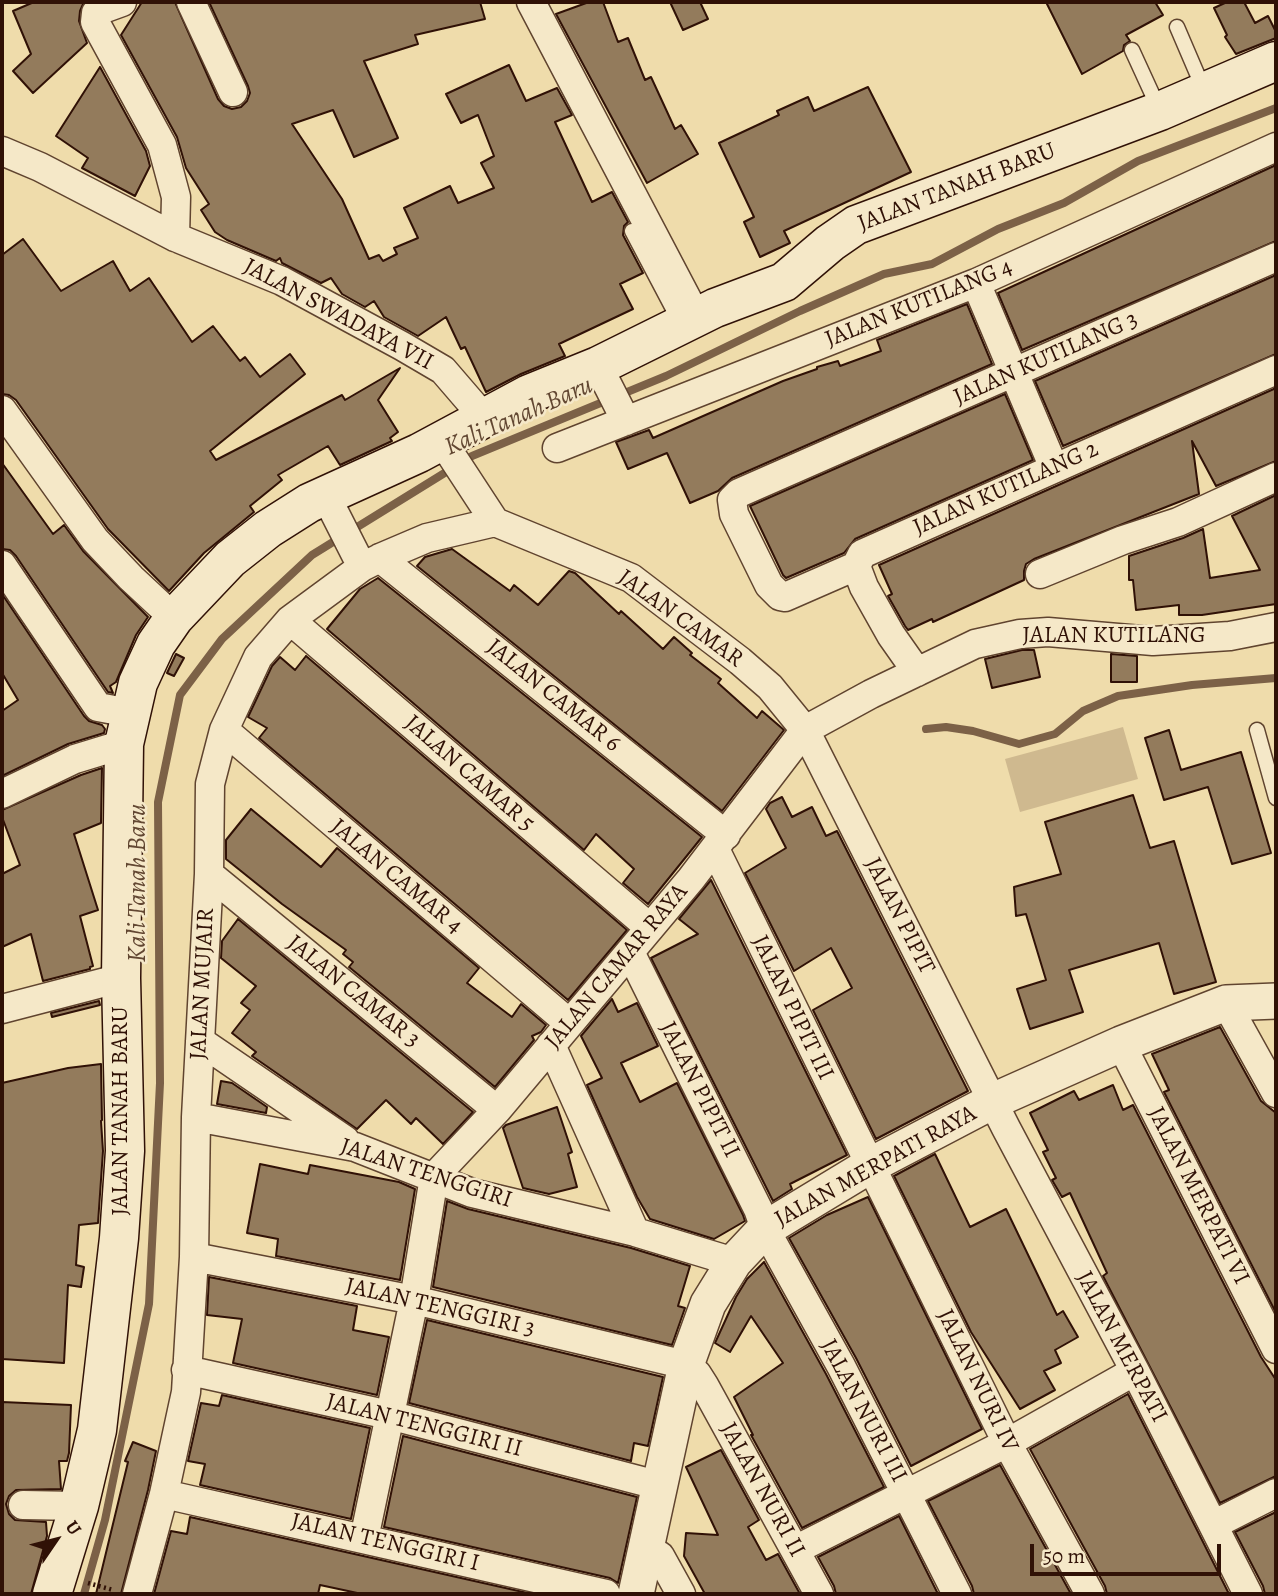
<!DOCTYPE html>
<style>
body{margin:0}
#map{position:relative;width:1278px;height:1596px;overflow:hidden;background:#efdcab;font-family:Alegreya,serif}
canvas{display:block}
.frame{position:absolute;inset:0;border:4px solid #301106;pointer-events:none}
.north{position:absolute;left:21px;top:1505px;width:70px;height:70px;-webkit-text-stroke:5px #f5e8c8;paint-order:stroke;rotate:55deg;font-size:19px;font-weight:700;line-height:28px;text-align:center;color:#301106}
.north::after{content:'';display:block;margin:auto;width:24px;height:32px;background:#301106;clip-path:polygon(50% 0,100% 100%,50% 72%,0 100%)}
.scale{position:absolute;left:1030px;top:1544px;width:191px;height:32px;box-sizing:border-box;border:4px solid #301106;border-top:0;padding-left:9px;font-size:21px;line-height:24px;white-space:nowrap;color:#301106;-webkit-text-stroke:5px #f5e8c8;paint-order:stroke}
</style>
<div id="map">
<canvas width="1278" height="1596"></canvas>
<div class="frame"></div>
<div class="north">U</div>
<div class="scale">50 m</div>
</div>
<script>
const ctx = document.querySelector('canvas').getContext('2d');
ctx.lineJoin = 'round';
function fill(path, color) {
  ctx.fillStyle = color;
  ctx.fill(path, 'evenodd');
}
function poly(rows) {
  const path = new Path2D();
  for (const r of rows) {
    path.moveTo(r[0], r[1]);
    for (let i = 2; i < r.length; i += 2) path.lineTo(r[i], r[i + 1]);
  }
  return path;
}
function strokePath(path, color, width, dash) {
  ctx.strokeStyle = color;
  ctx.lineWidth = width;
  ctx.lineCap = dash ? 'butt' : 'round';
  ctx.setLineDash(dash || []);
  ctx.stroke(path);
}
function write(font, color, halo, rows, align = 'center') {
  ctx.font = font + ' Alegreya,serif';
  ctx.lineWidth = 5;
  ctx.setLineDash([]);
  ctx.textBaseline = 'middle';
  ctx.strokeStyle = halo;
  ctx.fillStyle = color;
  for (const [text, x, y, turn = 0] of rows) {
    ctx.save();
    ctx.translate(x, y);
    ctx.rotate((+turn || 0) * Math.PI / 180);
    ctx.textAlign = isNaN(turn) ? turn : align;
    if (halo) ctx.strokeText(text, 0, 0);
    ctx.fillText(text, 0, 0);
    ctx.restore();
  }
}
const green = poly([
 [1123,727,1138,779,1020,812,1005,759]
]);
const stream = poly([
 [926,729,946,727,973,731,1019,744,1055,734,1083,711,1118,696,1192,685,1276,678],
 [84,1594,105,1520,149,1304,160,1083,158,802,180,695,222,639,312,555,472,456,666,376,800,311,884,274,932,264,998,229,1064,203,1138,161,1276,108]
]);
const building = poly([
 [34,2,84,2,80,11,79,21,87,43,33,93,13,71,31,54,13,11,34,2],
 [142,2,175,2,218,99,224,106,232,109,241,107,247,101,250,93,248,86,209,2,480,2,485,19,415,35,418,44,364,61,398,138,354,157,333,110,292,124,342,199,369,259,379,255,383,261,397,254,394,248,418,238,404,208,450,186,458,203,494,188,481,163,494,156,478,115,461,123,446,94,509,65,526,101,557,88,572,115,555,122,592,202,612,192,628,222,624,226,623,235,643,273,620,284,633,309,559,344,565,356,521,374,486,392,465,347,461,349,446,317,418,336,384,317,374,301,365,307,342,294,331,278,321,283,282,263,280,258,276,261,227,240,215,232,201,210,209,204,186,168,177,137,121,35,142,2],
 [589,2,603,2,618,42,628,38,645,80,651,77,675,129,681,125,698,154,647,183,556,14,589,2],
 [670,2,700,2,708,19,683,30,670,2],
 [1046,2,1155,2,1163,15,1126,35,1130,41,1124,45,1123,51,1082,74,1046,2],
 [1227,2,1244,2,1255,23,1268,16,1276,32,1276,38,1236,54,1225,37,1227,35,1214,8,1227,2],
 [100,67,146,151,150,166,135,196,82,168,88,158,56,136,100,67],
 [868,87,911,172,784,231,790,243,760,257,744,222,754,217,719,143,779,115,777,111,808,97,814,111,868,87],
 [1276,165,1276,241,1022,350,998,293,1276,165],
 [23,239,61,291,113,261,130,291,149,278,192,342,213,326,240,361,245,357,260,377,290,354,305,374,210,451,216,460,342,395,345,400,400,368,378,400,398,432,390,438,392,441,340,465,328,446,278,475,282,480,250,506,254,512,204,553,169,591,108,529,16,400,9,395,2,394,2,255,23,239],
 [1276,275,1276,354,1063,446,1035,381,1276,275],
 [967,304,992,364,732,478,718,491,690,503,667,453,628,469,616,442,649,430,653,438,783,381,817,369,817,367,838,361,840,366,881,351,877,340,967,304],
 [1276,388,1276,461,1216,486,1192,441,1199,494,1034,559,1026,564,1024,571,1024,580,933,622,932,619,908,630,905,626,888,596,892,594,879,565,1276,388],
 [1005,394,1033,460,855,539,844,553,786,578,783,575,750,506,1005,394],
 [2,463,53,534,64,525,83,551,148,617,136,635,116,682,110,686,113,693,108,692,16,556,10,550,2,549,2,463],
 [1276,495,1276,604,1202,615,1179,615,1179,605,1136,610,1133,580,1129,580,1129,556,1183,538,1203,529,1210,578,1260,570,1232,516,1276,495],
 [452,549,510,591,514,585,538,605,569,571,575,573,619,614,621,611,663,649,674,637,692,653,690,655,721,679,718,683,757,718,762,711,784,730,722,811,417,566,425,557,452,549],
 [378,578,702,837,648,904,623,883,634,869,596,834,584,850,327,629,360,589,378,578],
 [2,594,84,716,89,721,102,725,105,729,104,733,68,744,2,776,2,711,18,700,2,673,2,594],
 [1022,650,1034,650,1040,677,992,688,985,659,1022,650],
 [176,654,184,658,174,676,167,673,176,654],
 [1111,654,1137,656,1137,682,1111,682,1111,654],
 [306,656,627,930,568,1000,259,738,267,728,248,717,272,666,280,657,295,670,306,656],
 [1169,730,1181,770,1241,752,1271,853,1232,864,1208,787,1164,800,1145,738,1169,730],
 [102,768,101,823,74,834,98,910,80,916,93,966,90,967,90,969,43,981,31,934,2,947,2,874,20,865,2,817,2,810,81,775,102,768],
 [1133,795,1150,848,1174,841,1216,982,1174,994,1159,943,1069,970,1083,1012,1030,1029,1017,989,1046,980,1026,914,1016,916,1014,887,1061,874,1045,822,1133,795],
 [782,797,792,817,812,807,826,836,837,831,968,1091,876,1139,813,1010,852,988,831,948,794,971,745,873,786,848,766,809,770,803,782,797],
 [251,809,321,867,337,848,479,968,467,983,512,1017,521,1004,546,1025,541,1032,532,1036,534,1040,495,1087,349,967,353,962,343,954,346,950,282,904,226,859,226,840,251,809],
 [711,880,847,1155,790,1184,792,1189,773,1201,651,958,698,934,679,919,711,880],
 [238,919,473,1112,443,1144,416,1118,411,1124,386,1100,357,1129,252,1056,256,1052,232,1033,250,1010,241,1003,256,986,221,958,222,941,238,919],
 [612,999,618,1012,637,1003,658,1046,621,1063,640,1102,677,1083,743,1215,745,1221,714,1239,650,1219,637,1197,587,1085,602,1078,581,1036,612,999],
 [99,1001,100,1005,52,1017,51,1013,99,1001],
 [1220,1027,1261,1101,1276,1113,1276,1313,1164,1092,1169,1090,1152,1054,1220,1027],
 [101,1064,102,1120,101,1121,103,1151,98,1223,79,1225,76,1265,84,1267,81,1287,68,1285,64,1363,2,1359,2,1083,68,1068,101,1064],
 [221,1081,232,1083,267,1107,266,1113,217,1104,221,1081],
 [1113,1085,1123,1110,1133,1105,1261,1357,1276,1380,1276,1476,1220,1503,1103,1276,1107,1273,1070,1193,1062,1197,1052,1180,1056,1178,1043,1152,1048,1150,1030,1113,1074,1091,1079,1100,1113,1085],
 [557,1107,572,1152,568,1154,577,1187,549,1194,523,1188,503,1128,506,1125,557,1107],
 [935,1154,970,1227,1006,1209,1057,1315,1063,1311,1078,1337,1055,1350,1061,1363,1044,1371,1055,1390,1020,1409,971,1332,894,1176,935,1154],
 [260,1164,308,1174,310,1165,399,1182,415,1189,400,1280,276,1256,278,1239,247,1233,260,1164],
 [868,1197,982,1429,911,1466,856,1358,789,1238,827,1215,868,1197],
 [447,1201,468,1209,631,1248,690,1266,678,1306,685,1308,672,1345,433,1287,447,1201],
 [764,1262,826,1374,884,1487,802,1528,751,1435,753,1435,734,1397,783,1363,751,1316,730,1352,715,1343,736,1297,747,1279,764,1262],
 [209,1277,357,1306,353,1330,389,1337,377,1395,233,1363,242,1319,207,1315,209,1277],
 [427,1320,663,1377,648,1446,634,1443,631,1461,409,1403,427,1320],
 [1128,1394,1198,1532,1229,1594,1107,1594,1105,1586,1030,1449,1128,1394],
 [222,1395,370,1428,351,1519,200,1485,205,1464,188,1461,201,1403,219,1406,222,1395],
 [2,1402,71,1405,69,1453,67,1461,59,1461,61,1489,16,1490,9,1496,6,1504,9,1514,15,1520,46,1522,47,1536,31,1594,2,1594,2,1402],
 [403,1436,637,1497,618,1583,610,1578,384,1527,403,1436],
 [133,1442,156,1451,148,1490,121,1594,96,1594,128,1462,125,1461,133,1442],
 [721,1450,759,1520,748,1527,766,1560,778,1554,800,1594,705,1594,684,1556,686,1533,718,1535,686,1467,721,1450],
 [1000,1465,1071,1594,974,1594,972,1586,928,1501,1000,1465],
 [1276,1512,1276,1594,1265,1594,1263,1586,1235,1532,1276,1512],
 [899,1516,938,1594,836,1594,834,1586,818,1557,899,1516],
 [190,1517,532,1594,362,1594,320,1585,318,1594,154,1594,171,1531,187,1534,190,1517]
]);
const path = poly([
 [88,1583,113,1590]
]);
const service = poly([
 [1177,27,1204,90],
 [1132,50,1159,109],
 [632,231,681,324],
 [1257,730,1276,798]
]);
const minor = poly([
 [122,2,100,10,96,13,95,22,162,145,176,197,175,237],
 [191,2,233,92],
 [531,2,697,318],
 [2,151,40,167,175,237,282,281,402,346,443,370,474,406,480,419],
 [976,283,1054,468],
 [598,366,626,421],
 [2,410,95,540,131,578,174,618],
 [442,441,495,522],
 [557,448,976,283,1276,147],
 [326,496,362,567],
 [380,558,726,835],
 [2,565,98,707,130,713],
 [856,566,785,597,780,596,769,585,734,514,732,500,739,493,1276,257],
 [1040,574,1123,540,1178,522,1276,477],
 [290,620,650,928],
 [917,672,891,635,864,587,856,566,862,554,1276,370],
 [224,730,569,1023],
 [2,794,75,759,124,744],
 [715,849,1007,1443,1090,1594],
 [209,874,497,1110],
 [630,952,758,1209,765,1229,841,1366,957,1594],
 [1226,1003,1276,1093],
 [2,1009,121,978],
 [200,1041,345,1140],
 [1121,1044,1276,1349],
 [551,1045,635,1232],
 [196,1117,355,1147,472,1193,635,1232,734,1262],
 [434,1177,497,1110,691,879,805,730,871,694,975,644,1020,634,1048,632,1153,641,1230,636,1276,627],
 [194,1257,414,1300,686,1365,697,1374,704,1385,819,1594],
 [186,1370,389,1415,661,1486],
 [164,1494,606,1594],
 [23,1505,79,1506],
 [1213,1525,1276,1493],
 [364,1539,414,1300,434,1177],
 [647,1549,660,1556,681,1594],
 [795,1550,1007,1443,1135,1371],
 [137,1594,164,1494,186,1392,194,1257,196,1117,209,874,210,784,224,730,258,657,290,620,362,567,380,558,427,538,495,522,631,578,740,661,770,687,805,730,1006,1128,1135,1371,1248,1594]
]);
const tertiary = poly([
 [636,1594,686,1365,708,1304,734,1262,765,1229,869,1166,993,1101,1121,1044,1226,1003,1276,1001]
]);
const secondary = poly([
 [52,1594,79,1506,97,1430,119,1238,125,1151,121,978,124,744,138,683,156,644,174,618,230,559,268,529,309,503,419,453,529,394,598,366,715,308,784,282,830,243,856,225,1160,111,1276,61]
]);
const streetNames = [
 ["JALAN TANAH BARU",957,188,-21],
 ["JALAN KUTILANG 4",919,304,-22],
 ["JALAN SWADAYA VII",338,315,28],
 ["JALAN KUTILANG 3",1046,359,-24],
 ["JALAN KUTILANG 2",1006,489,-24],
 ["JALAN CAMAR",680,619,36],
 ["JALAN KUTILANG",1114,636],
 ["JALAN CAMAR 6",553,696,39],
 ["JALAN CAMAR 5",469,774,41],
 ["JALAN CAMAR 4",396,877,40],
 ["JALAN PIPIT",899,916,63],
 ["JALAN CAMAR RAYA",617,967,-50],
 ["JALAN MUJAIR",203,984,-87],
 ["JALAN CAMAR 3",353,992,39],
 ["JALAN PIPIT III",792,1008,64],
 ["JALAN PIPIT II",699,1090,63],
 ["JALAN TANAH BARU",121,1111,-90],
 ["JALAN MERPATI RAYA",876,1167,-29],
 ["JALAN TENGGIRI",426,1174,18],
 ["JALAN MERPATI VI",1198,1196,63],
 ["JALAN TENGGIRI 3",440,1308,13],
 ["JALAN MERPATI",1121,1347,62],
 ["JALAN NURI IV",977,1381,64],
 ["JALAN NURI III",863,1411,62],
 ["JALAN TENGGIRI II",424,1426,14],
 ["JALAN NURI II",762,1490,61],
 ["JALAN TENGGIRI I",385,1543,13]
];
const waterNames = [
 ["Kali Tanah Baru",519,417,-24],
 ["Kali Tanah Baru",139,883,-90]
];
fill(green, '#cfb98f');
strokePath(stream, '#7c6147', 8);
fill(building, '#937b5c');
strokePath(building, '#301106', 2);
strokePath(service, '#60442f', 17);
strokePath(minor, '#60442f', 31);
strokePath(tertiary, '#60442f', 38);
strokePath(secondary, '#301106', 41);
strokePath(path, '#301106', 4.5, [2, 3.5]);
strokePath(service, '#f5e8c8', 14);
strokePath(minor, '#f5e8c8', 28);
strokePath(tertiary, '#f5e8c8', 35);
strokePath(secondary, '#f5e8c8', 38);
write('24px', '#301106', '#f5e8c8', streetNames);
write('italic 26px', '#624732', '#f5e8c8', waterNames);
</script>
